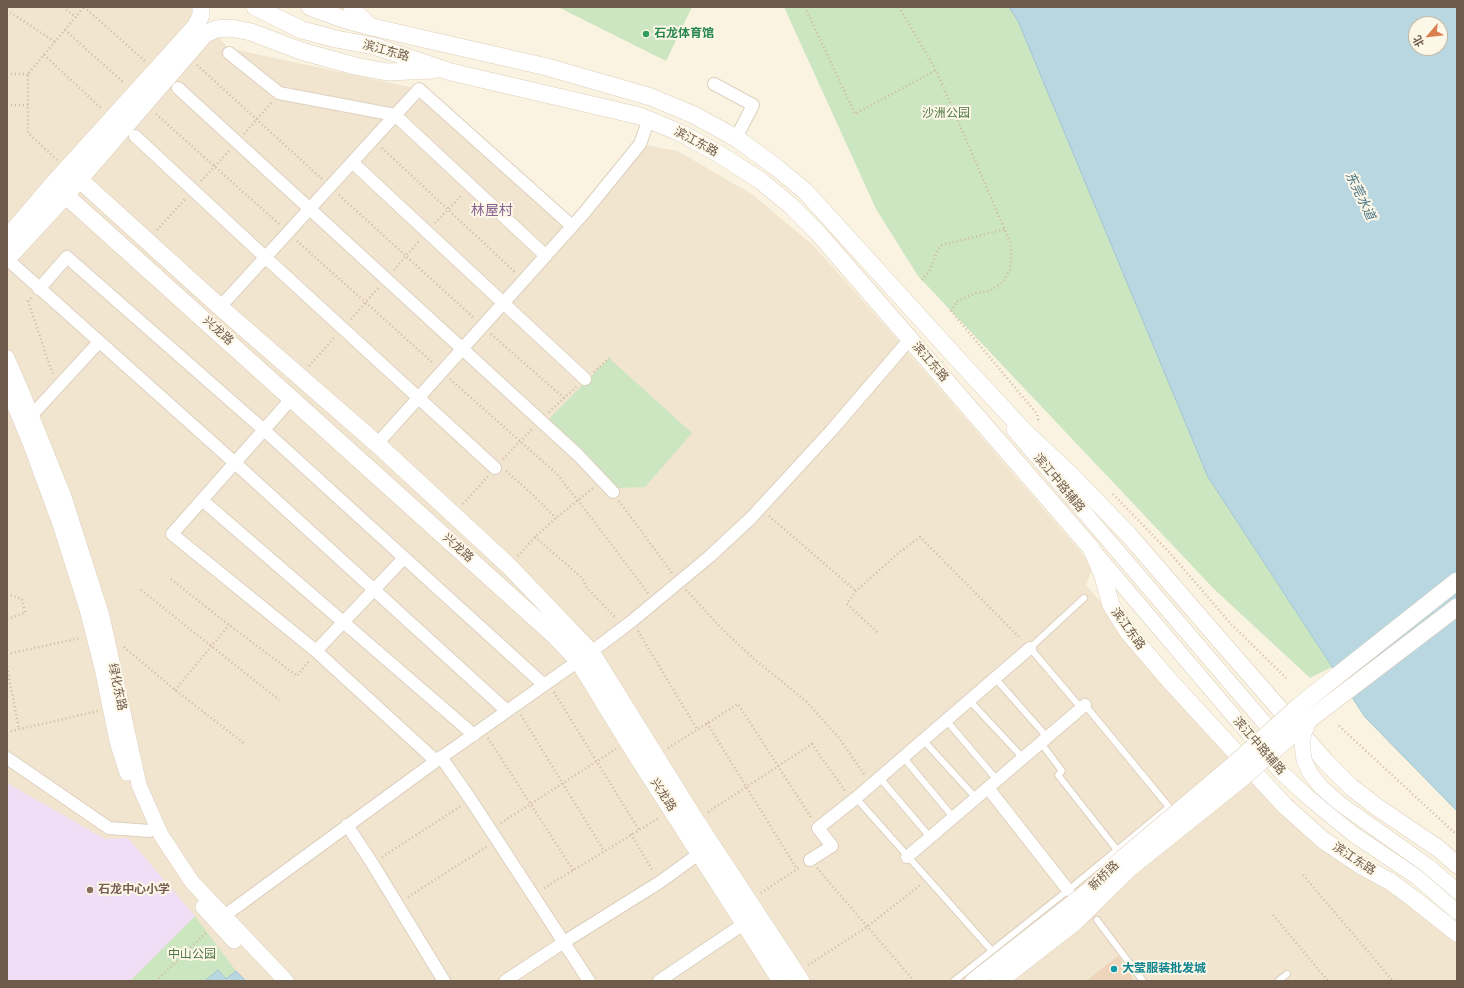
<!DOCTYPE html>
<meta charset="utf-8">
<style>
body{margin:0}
#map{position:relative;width:1464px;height:988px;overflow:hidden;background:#faf3e1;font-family:"PT Sans","Noto Sans SC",sans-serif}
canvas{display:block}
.frame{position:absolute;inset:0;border:8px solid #6f5b4a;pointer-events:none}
.north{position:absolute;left:1408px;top:16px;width:40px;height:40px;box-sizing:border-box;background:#fdf7e7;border:1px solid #c4b9a8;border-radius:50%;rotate:242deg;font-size:11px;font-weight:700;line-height:16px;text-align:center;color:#6f5b4a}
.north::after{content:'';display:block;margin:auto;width:14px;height:18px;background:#da7e50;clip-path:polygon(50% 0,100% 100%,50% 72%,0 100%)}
</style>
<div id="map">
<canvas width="1464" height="988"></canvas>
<div class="frame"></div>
<div class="north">北</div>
</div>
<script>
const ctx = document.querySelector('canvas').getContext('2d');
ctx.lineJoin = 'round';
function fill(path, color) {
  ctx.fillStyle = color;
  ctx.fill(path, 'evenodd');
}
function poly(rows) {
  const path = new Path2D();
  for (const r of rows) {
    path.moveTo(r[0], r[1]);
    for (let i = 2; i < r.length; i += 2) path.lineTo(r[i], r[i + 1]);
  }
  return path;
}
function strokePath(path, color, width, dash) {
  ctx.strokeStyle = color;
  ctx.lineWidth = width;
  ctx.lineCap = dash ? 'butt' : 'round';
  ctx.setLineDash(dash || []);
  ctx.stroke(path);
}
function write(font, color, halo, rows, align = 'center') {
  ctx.font = font + ' "PT Sans","Noto Sans SC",sans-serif';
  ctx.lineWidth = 4;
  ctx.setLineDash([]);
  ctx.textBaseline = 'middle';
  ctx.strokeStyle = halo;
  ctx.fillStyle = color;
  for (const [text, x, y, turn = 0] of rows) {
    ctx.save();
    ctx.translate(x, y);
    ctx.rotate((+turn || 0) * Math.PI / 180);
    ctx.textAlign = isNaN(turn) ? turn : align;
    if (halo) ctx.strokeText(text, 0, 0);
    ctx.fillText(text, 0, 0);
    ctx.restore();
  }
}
const residential = poly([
 [7,7,193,7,228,48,419,89,572,226,640,144,678,151,753,195,814,246,888,329,1093,566,1086,585,1222,744,1336,851,1426,914,1457,941,1457,981,7,981]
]);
const education = poly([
 [7,783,105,839,128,838,195,916,130,981,7,981]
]);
const green = poly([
 [558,7,692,7,666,61],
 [784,7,1009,7,1018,21,1208,477,1332,667,1310,678,1214,589,918,276,876,209],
 [609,358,692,433,645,487,618,488,548,420],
 [195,916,236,971,246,981,130,981]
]);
const water = poly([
 [1009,7,1457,7,1457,811,1365,717,1208,477,1018,21,1009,7],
 [1416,24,1440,24,1440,48,1416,48,1416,24],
 [218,970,226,979,236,971,246,981,205,981,218,970]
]);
const building = poly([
 [1118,956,1135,981,1086,981]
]);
const path = poly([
 [63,7,76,17],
 [84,7,145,61],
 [805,7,855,114,936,70],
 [899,7,936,70,1011,244,1011,259,1010,270,1003,282,990,291,976,293,957,301,951,311,1037,414,1039,423],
 [7,10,55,42],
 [65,30,124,83],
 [44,55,102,109],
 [197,65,322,179],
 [7,74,28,74],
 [7,105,28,105],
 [156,114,279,224],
 [244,134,271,103],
 [382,148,516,273],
 [57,160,28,133,28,74,84,7],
 [201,181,229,151],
 [339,195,474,318],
 [435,223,462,195],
 [157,230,186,198],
 [297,241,433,363],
 [394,270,420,240],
 [922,280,930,270,937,251,942,245,1005,229],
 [31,298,28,301,53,375],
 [351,319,379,287],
 [491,334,564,398],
 [309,366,335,337],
 [594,372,609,358],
 [450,379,557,474,603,533,648,593],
 [549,412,576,387],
 [503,459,533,428],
 [506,471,530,492,556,518],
 [1113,494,1169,552,1231,624,1286,678],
 [619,501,672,573],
 [463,504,488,476],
 [769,516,856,591],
 [535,537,582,578,587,588,616,618],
 [518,556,535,537,556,518,593,488],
 [171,579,229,625,297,676,309,661],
 [141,590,279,700],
 [686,590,725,632,754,659,806,701,839,738,864,774],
 [7,594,22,599,25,613,7,619],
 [638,631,697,729],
 [877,632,847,604,856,591,896,555,920,537,1021,639],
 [124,647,175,690,245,744],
 [7,654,81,638],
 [7,667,19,729],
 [175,690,229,625],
 [554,692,639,830],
 [521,715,604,851],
 [707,723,797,869],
 [1339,726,1457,835],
 [7,732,98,711],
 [488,738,573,870],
 [668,748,738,704,812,819],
 [708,812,812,744,845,791],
 [501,823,616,749],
 [631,834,653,871],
 [382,857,461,806],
 [817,868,914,981],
 [1303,875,1393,981],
 [544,888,659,818],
 [761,893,800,867],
 [408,897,488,846],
 [1273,915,1328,981],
 [808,965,867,927,920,885],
 [156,981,208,931]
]);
const service = poly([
 [995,678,1047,737],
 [969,700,1023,758],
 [1081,708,1030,648,1084,598],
 [946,720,997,780],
 [923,740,976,798],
 [1041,743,1062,771,1058,775,1117,850],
 [903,757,953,817],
 [879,777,930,837],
 [856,798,992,951],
 [1097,920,1143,981],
 [954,981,1072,887,1169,807,1085,705],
 [1278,981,1287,974]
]);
const minor = poly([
 [229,53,279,93,395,115,546,256],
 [714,84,753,105,736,138],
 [178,88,578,455,613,492],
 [135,136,265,257,495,468],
 [352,162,585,379],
 [7,259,235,463,507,711],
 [39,289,67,257,264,430,543,684],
 [220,307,419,89,572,226],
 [292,398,172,534,316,651,436,761],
 [31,416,99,342],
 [377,444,584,213,640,144,649,119],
 [202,500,474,735],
 [316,651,404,558],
 [441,757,471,800,589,981],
 [7,758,109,828,150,831],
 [988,788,1068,890],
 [347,825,372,863,444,981],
 [907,857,1085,705],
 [810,860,832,846,818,828,856,798,1030,648],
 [224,916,436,761,591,652,632,621,709,557,751,518,831,431,910,339],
 [505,981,564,942,660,882,700,853],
 [659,981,745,923]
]);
const tertiary = poly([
 [351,7,372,27],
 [7,358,21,390,64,497,102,616,139,785,161,835,192,882,286,981],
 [7,387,29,440,60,524,87,609,103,672,117,741,127,773],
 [1014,430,1279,740],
 [1097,555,1281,772,1308,797,1353,834,1417,877,1457,912],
 [203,907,234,941]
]);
const secondary = poly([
 [255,7,302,30,336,39,374,46,451,72,640,116,683,134,719,154,761,181,790,205,818,233,1091,548,1102,573,1111,605,1128,632,1170,681,1227,743,1285,806,1323,840,1360,865,1391,882,1414,899,1457,933],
 [310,7,343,19,372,27,547,67,651,97,694,115,736,138,776,167,805,191,963,365,1025,432,1069,473,1128,534,1237,660,1326,762,1351,787,1377,807,1439,849,1457,865],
 [79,179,220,307,377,444,509,566,591,652,696,821,801,981],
 [53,184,556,637,578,660,628,742,781,981],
 [7,238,53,184,196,26,201,15,201,7],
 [7,259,66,195,205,34,216,29,231,28,251,32,301,51,355,66,387,72,433,70]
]);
const tertiaryBridge = poly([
 [1310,719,1304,733,1302,743,1304,760,1310,773,1321,787,1339,803,1428,866,1457,891]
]);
const secondaryBridge = poly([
 [974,981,1094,887,1123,858,1231,767,1299,706,1457,581],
 [999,981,1075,922,1131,867,1241,779,1310,719,1457,607]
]);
const markers = [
 [646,34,4,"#2e9e5b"],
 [90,890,4,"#8d6e63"],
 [1114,969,4,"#0f9aa8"]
];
const leisureNames = [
 ["石龙体育馆",654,34]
];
const streetNames = [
 ["滨江东路",386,51,16],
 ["滨江东路",696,142,28],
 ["兴龙路",218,331,42],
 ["滨江东路",930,362,49],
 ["滨江中路辅路",1059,483,50],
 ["兴龙路",458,548,42],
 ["滨江东路",1128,629,54],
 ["绿化东路",117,687,78],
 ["滨江中路辅路",1259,746,49],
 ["兴龙路",663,795,57],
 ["滨江东路",1354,859,33],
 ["新桥路",1104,876,-44]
];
const parkNames = [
 ["沙洲公园",946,114],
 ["中山公园",192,955]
];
const educationNames = [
 ["石龙中心小学",98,890]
];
const cultureNames = [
 ["大莹服装批发城",1122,969]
];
const waterNames = [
 ["东莞水道",1360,196,64]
];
const quarterNames = [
 ["林屋村",492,211]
];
fill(residential, '#f1e5d0');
fill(education, '#f0def6');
fill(green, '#cce6c2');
fill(water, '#b8d7e1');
strokePath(water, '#9fc5d2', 1);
fill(building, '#edd4bb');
strokePath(service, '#ddd0be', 8);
strokePath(minor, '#ddd0be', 14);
strokePath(tertiary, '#ddd0be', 16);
strokePath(secondary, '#decfba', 18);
strokePath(path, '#d1b89f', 2.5, [1, 3]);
strokePath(service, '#fff', 6);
strokePath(minor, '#fff', 12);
strokePath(tertiary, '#fff', 15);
strokePath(secondary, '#fff', 17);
strokePath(tertiaryBridge, '#ddd0be', 16, []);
strokePath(secondaryBridge, '#decfba', 18, []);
strokePath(tertiaryBridge, '#fff', 15);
strokePath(secondaryBridge, '#fff', 17);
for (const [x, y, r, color] of markers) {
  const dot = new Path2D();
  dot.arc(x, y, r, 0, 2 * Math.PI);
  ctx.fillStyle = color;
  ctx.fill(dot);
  strokePath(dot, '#fdf7e7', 1.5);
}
write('bold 12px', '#27864d', '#fdf7e7', leisureNames, 'left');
write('12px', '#6f5b4a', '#fdf7e7', streetNames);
write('12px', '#507a46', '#fdf7e7', parkNames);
write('bold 12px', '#785e54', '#fdf7e7', educationNames, 'left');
write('bold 12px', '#0d838f', '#fdf7e7', cultureNames, 'left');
write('italic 13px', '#4a7687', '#fdf7e7', waterNames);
write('14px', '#886692', '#fdf7e7', quarterNames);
</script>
